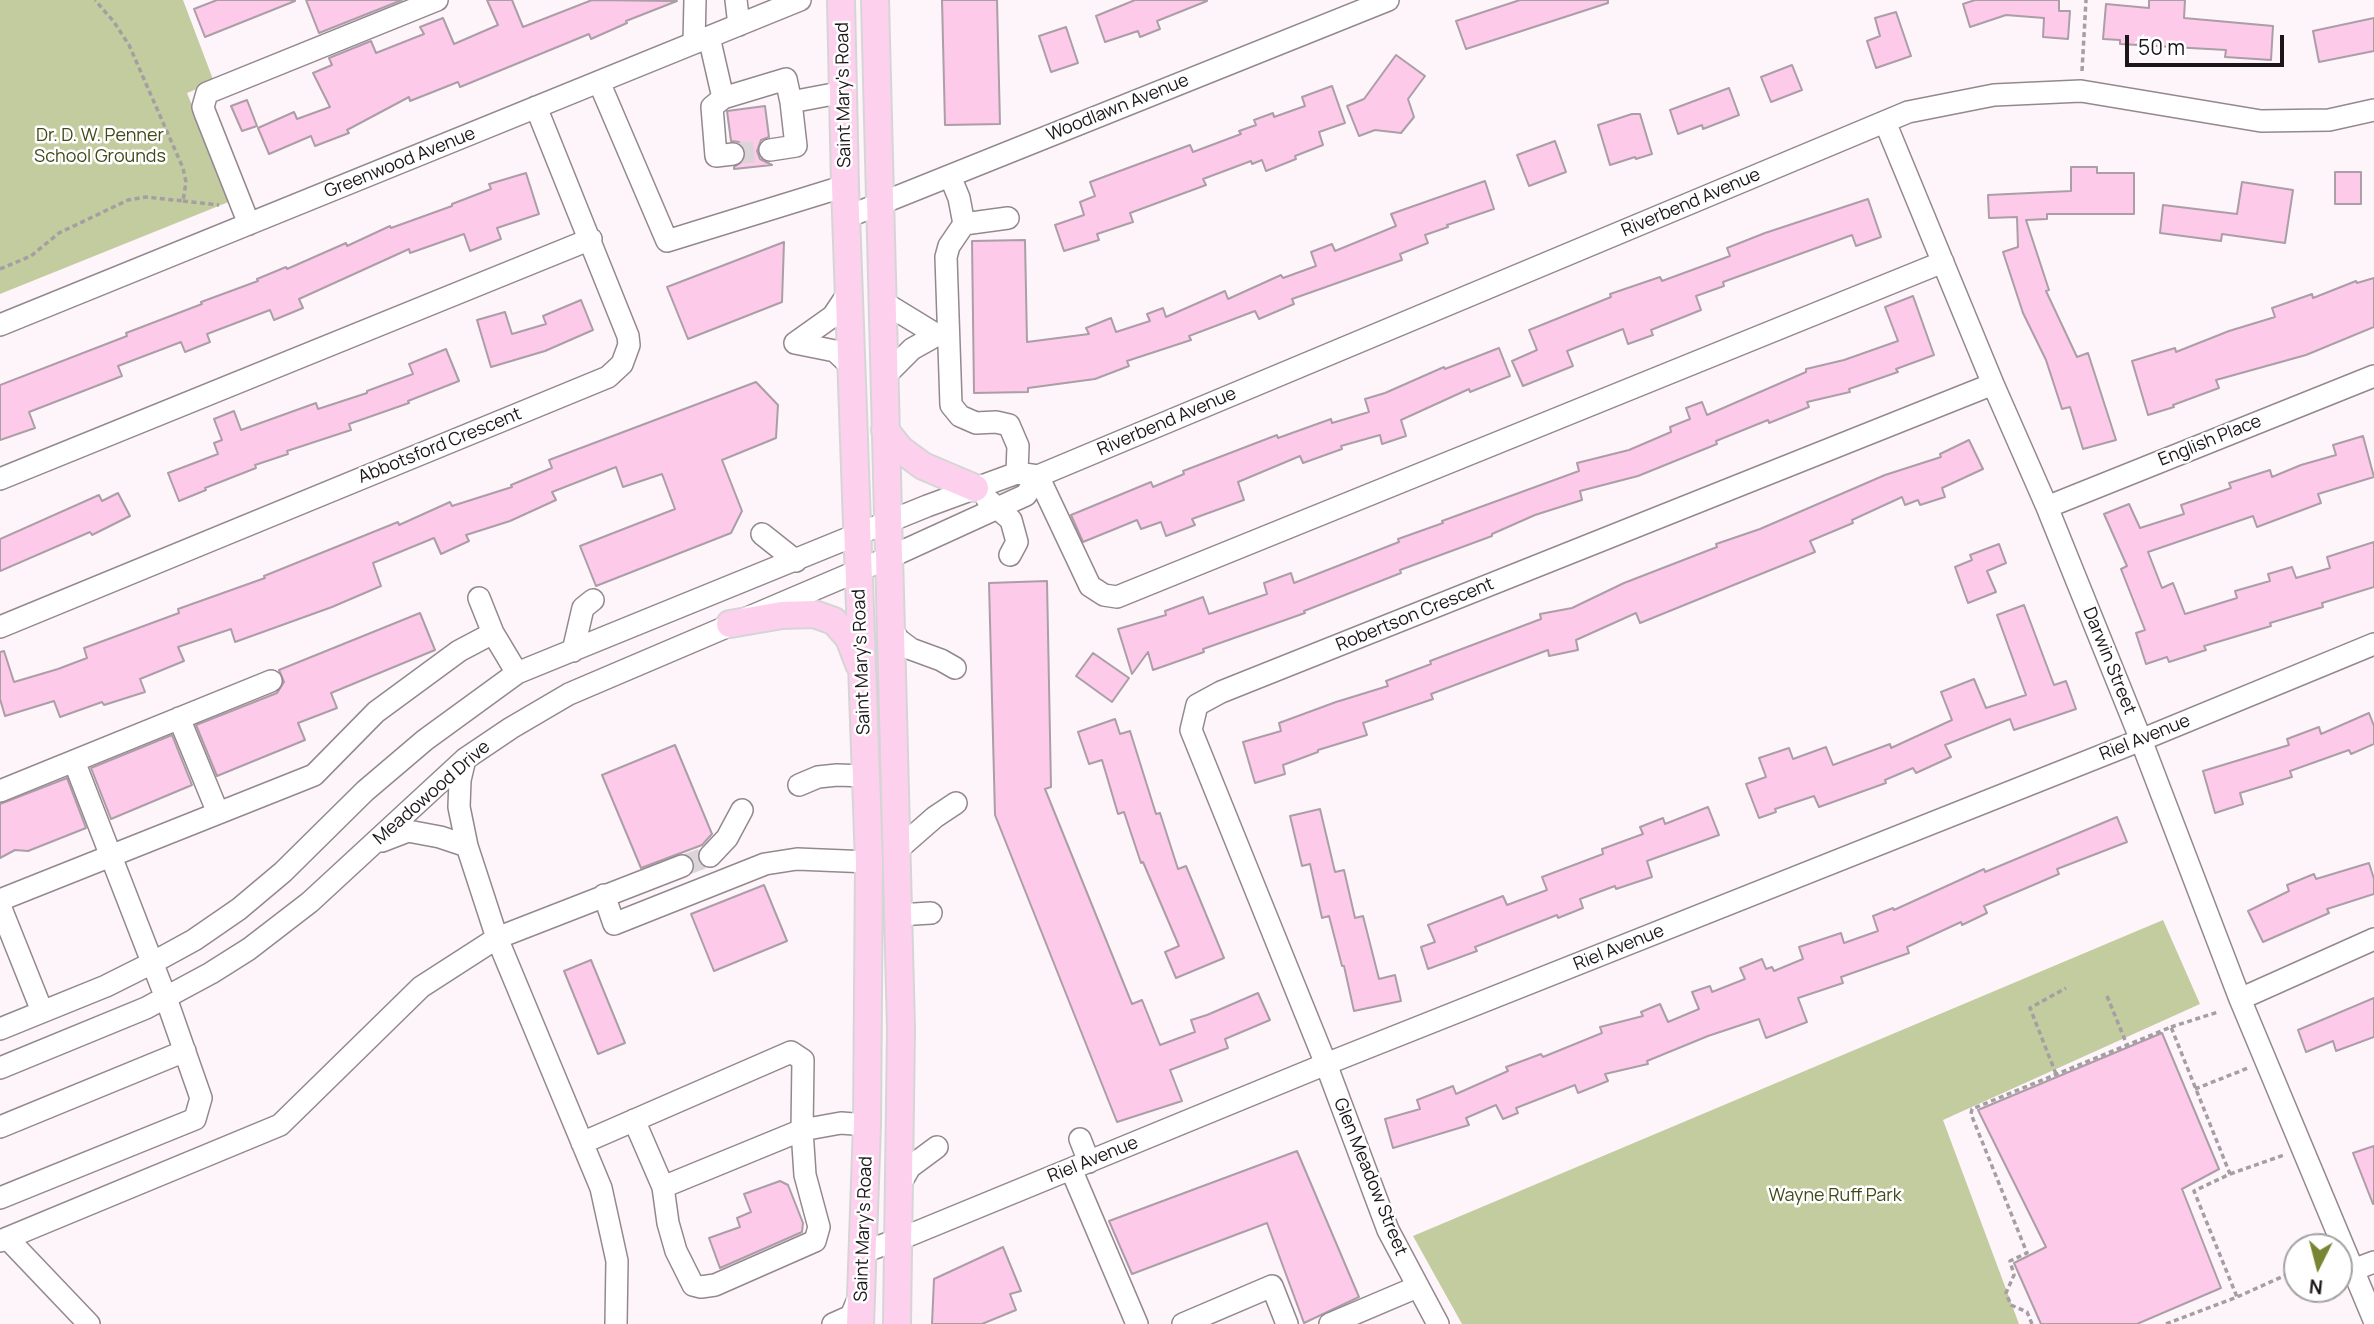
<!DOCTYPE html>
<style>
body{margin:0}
#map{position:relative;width:2374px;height:1324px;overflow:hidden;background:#fdf5fa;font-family:Manrope,sans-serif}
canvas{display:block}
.north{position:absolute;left:2283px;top:1233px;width:70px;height:70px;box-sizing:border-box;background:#fff;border:2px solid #a4a2a3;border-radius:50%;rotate:186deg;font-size:19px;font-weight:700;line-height:28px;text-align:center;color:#1b1619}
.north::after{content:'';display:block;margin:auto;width:24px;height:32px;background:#798532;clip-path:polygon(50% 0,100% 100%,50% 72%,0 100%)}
.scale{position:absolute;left:2125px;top:35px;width:159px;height:32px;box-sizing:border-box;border:4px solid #1b1619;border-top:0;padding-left:9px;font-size:21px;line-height:24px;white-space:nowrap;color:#1b1619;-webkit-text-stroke:5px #fff;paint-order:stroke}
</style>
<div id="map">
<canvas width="2374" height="1324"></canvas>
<div class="north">N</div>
<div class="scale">50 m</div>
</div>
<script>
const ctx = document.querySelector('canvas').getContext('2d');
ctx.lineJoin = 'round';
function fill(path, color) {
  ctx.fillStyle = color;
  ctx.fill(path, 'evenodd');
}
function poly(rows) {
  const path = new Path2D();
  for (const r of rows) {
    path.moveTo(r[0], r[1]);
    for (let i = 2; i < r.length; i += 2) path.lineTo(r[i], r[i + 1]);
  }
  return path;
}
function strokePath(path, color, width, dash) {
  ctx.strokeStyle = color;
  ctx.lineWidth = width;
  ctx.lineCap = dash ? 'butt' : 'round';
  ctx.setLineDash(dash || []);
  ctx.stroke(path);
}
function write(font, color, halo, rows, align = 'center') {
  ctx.font = font + ' Manrope,sans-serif';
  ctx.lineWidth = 5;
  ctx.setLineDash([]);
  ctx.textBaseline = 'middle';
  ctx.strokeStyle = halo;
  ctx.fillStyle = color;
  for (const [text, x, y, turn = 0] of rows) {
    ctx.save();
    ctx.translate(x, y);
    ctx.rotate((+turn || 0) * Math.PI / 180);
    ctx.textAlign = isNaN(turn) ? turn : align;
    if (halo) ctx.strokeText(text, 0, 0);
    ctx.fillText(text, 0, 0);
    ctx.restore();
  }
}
const green = poly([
 [0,0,183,0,214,82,187,93,231,201,0,294],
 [2163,920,2200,1004,1943,1120,2019,1324,1462,1324,1413,1236]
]);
const building = poly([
 [217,0,295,0,295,1,205,37,194,9,217,0],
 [306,0,402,0,319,33,306,0],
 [487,0,512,0,523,27,592,0,677,1,626,21,627,23,591,39,589,34,460,87,458,82,410,101,409,97,347,130,349,133,315,146,311,136,269,154,258,128,294,112,297,119,330,107,313,73,332,65,329,58,371,41,376,53,424,34,420,27,443,18,454,44,498,25,487,0],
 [942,0,997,0,1000,124,945,125,942,0],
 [1135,0,1207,0,1207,1,1157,21,1160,29,1140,37,1138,31,1105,42,1096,16,1135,0],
 [1520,0,1608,0,1608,3,1466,49,1456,21,1520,0],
 [1975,0,2059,0,2059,11,2070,11,2068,39,2043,37,2044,18,2006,15,1970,27,1963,4,1975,0],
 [2149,0,2185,0,2184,18,2273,26,2271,60,2225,57,2226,50,2120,44,2120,40,2103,39,2106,4,2149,8,2149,0],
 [1896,12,1911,56,1876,68,1867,41,1880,36,1875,18,1896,12],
 [2374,18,2374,51,2319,62,2313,31,2374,18],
 [1066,27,1078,63,1051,72,1039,36,1066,27],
 [1396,55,1425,76,1408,99,1414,117,1401,133,1375,130,1359,136,1347,106,1364,99,1396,55],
 [1792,65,1802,90,1771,102,1761,77,1792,65],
 [1332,86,1345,123,1319,132,1323,145,1295,156,1296,159,1266,171,1262,160,1252,164,1251,161,1203,179,1206,185,1130,213,1133,222,1097,234,1099,240,1064,251,1055,225,1084,215,1080,202,1095,196,1090,182,1190,145,1193,152,1241,134,1239,131,1256,125,1254,120,1273,113,1274,117,1305,106,1302,97,1332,86],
 [1729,88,1739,115,1703,129,1702,125,1678,134,1670,110,1729,88],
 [247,100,257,126,242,131,231,106,247,100],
 [765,106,769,137,761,140,757,151,760,159,772,165,734,169,734,167,745,160,746,152,739,142,731,141,727,111,765,106],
 [1632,114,1640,114,1652,154,1636,159,1635,157,1610,165,1598,125,1632,114],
 [1555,141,1566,172,1529,186,1517,155,1555,141],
 [2071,167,2097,167,2097,173,2134,173,2134,214,2047,214,2047,219,2026,220,2049,290,2046,291,2077,357,2088,353,2116,440,2083,449,2070,407,2062,409,2046,360,2023,313,2003,252,2018,247,2017,217,1989,218,1988,195,2071,191,2071,167],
 [2335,172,2361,172,2361,204,2335,204,2335,172],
 [526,173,539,214,497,228,501,239,470,251,464,234,410,253,409,249,299,299,303,308,274,320,270,310,207,334,210,342,185,352,181,342,118,366,122,376,29,412,35,428,0,440,0,385,127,336,126,333,202,304,201,302,258,281,257,279,286,267,287,269,346,243,347,246,390,226,391,228,452,206,452,204,491,189,489,184,526,173],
 [1485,181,1494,209,1447,225,1448,227,1425,235,1428,243,1400,254,1402,260,1292,299,1294,304,1259,319,1255,311,1189,336,1191,340,1127,361,1129,366,1095,379,1028,388,1028,392,974,393,972,241,1025,240,1027,342,1089,334,1086,328,1111,318,1116,332,1150,321,1147,314,1163,308,1166,317,1225,291,1228,299,1281,275,1283,278,1316,266,1311,252,1332,244,1335,251,1396,226,1391,214,1485,181],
 [2242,182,2293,190,2285,243,2222,234,2221,241,2160,233,2163,205,2237,214,2242,182],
 [1868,199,1881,237,1856,246,1852,235,1723,282,1724,286,1696,296,1701,310,1651,330,1653,335,1628,344,1623,329,1567,351,1573,366,1523,386,1512,361,1537,350,1529,330,1611,297,1610,294,1660,277,1662,281,1730,256,1727,248,1765,233,1868,199],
 [784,242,782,302,688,339,667,287,784,242],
 [2374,278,2374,327,2306,355,2216,380,2219,388,2173,405,2174,407,2148,415,2132,361,2175,348,2176,352,2229,331,2275,317,2272,308,2295,300,2312,294,2313,298,2356,281,2357,283,2374,278],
 [1913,296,1934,355,1896,369,1898,372,1849,389,1850,392,1807,402,1809,407,1769,423,1768,420,1716,441,1717,444,1638,476,1580,491,1582,500,1535,515,1492,534,1492,536,1400,570,1401,573,1304,611,1305,613,1203,649,1204,652,1153,670,1148,652,1132,674,1118,629,1166,615,1165,611,1203,597,1209,614,1267,594,1264,583,1291,573,1294,583,1399,542,1398,539,1443,523,1442,521,1579,471,1577,463,1629,450,1671,432,1670,427,1690,419,1686,408,1702,402,1707,415,1806,372,1806,369,1844,360,1898,341,1885,307,1913,296],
 [581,300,593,330,545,351,491,367,477,320,505,312,512,334,546,324,543,316,581,300],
 [1499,348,1510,376,1470,392,1469,389,1401,420,1406,436,1382,444,1380,435,1341,446,1342,449,1303,463,1300,456,1238,482,1244,500,1192,519,1195,525,1166,536,1161,522,1141,529,1137,520,1083,542,1071,515,1151,482,1153,487,1184,474,1183,471,1277,435,1278,438,1331,419,1332,423,1369,412,1365,399,1385,393,1444,367,1445,369,1499,348],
 [446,349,459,381,408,401,409,403,349,424,351,430,287,451,288,454,255,465,256,468,205,488,206,490,179,501,168,473,218,454,214,443,222,440,214,419,234,411,241,430,316,403,318,409,367,393,367,391,413,374,409,364,446,349],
 [756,382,778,405,776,438,722,460,742,511,731,533,596,586,580,546,675,509,662,474,623,487,616,467,552,492,556,500,510,521,466,535,469,541,441,554,434,538,373,563,381,586,332,607,235,642,231,629,178,647,184,661,140,679,145,692,104,705,102,702,60,717,54,701,5,716,0,699,0,652,4,651,14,682,58,669,87,658,84,648,179,613,178,609,265,578,264,576,398,522,399,525,450,502,452,506,512,487,511,485,552,468,549,460,756,382],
 [2363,436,2374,477,2318,494,2321,503,2257,527,2253,516,2148,552,2162,588,2173,583,2185,614,2237,598,2235,591,2270,581,2268,574,2292,567,2296,578,2330,568,2327,557,2374,542,2374,587,2322,603,2323,607,2270,623,2271,626,2204,646,2206,650,2169,662,2167,657,2146,664,2136,633,2145,630,2121,569,2127,566,2104,514,2129,504,2140,528,2184,514,2181,505,2231,488,2229,483,2270,470,2272,477,2301,465,2336,455,2333,445,2363,436],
 [1969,440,1983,469,1942,488,1945,497,1920,505,1918,500,1905,505,1902,497,1852,520,1853,523,1810,541,1815,552,1640,623,1636,613,1576,640,1578,650,1549,656,1548,650,1431,694,1433,699,1363,723,1367,735,1318,750,1318,752,1283,765,1285,774,1255,783,1243,742,1281,731,1279,723,1336,702,1388,686,1386,681,1431,664,1430,661,1541,619,1540,614,1572,608,1624,583,1717,547,1716,544,1760,529,1885,475,1941,457,1940,454,1969,440],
 [118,493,130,516,92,535,90,532,0,571,0,539,99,495,102,501,118,493],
 [1999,544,2006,563,1987,571,1996,592,1968,603,1955,567,1972,560,1970,555,1999,544],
 [1047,581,1051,787,1045,789,1132,1004,1142,1000,1160,1045,1195,1032,1191,1020,1207,1015,1258,993,1270,1020,1225,1039,1228,1048,1170,1070,1182,1101,1117,1122,995,815,989,583,1047,581],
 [2024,605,2054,685,2066,681,2076,709,2014,730,2010,719,1945,745,1951,757,1916,773,1913,768,1885,780,1886,783,1819,807,1814,796,1775,809,1776,812,1759,818,1746,784,1766,777,1759,758,1789,748,1793,759,1826,747,1833,765,1890,744,1891,748,1952,720,1941,692,1974,679,1986,708,2026,695,1997,615,2024,605],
 [420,613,435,650,331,693,337,708,298,723,305,740,217,776,196,725,277,693,284,682,279,670,420,613],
 [1093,653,1129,678,1112,702,1076,676,1093,653],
 [2369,713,2374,726,2374,744,2351,754,2349,750,2290,771,2292,777,2240,793,2243,804,2215,813,2203,771,2289,745,2287,739,2319,727,2321,734,2369,713],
 [1115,719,1120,734,1130,731,1156,814,1160,813,1178,869,1186,866,1224,958,1176,978,1165,952,1179,946,1143,862,1141,863,1124,812,1118,814,1102,760,1089,764,1078,732,1115,719],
 [172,735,192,785,111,819,91,768,172,735],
 [675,745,712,834,702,845,641,868,602,775,675,745],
 [67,778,86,828,28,851,15,850,0,858,0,804,67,778],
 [1708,807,1719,835,1647,861,1652,877,1616,889,1615,886,1580,899,1583,908,1558,918,1557,915,1475,947,1477,951,1428,969,1421,947,1435,942,1428,925,1503,896,1507,905,1547,890,1542,877,1603,854,1602,849,1643,834,1640,827,1663,818,1665,824,1708,807],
 [1320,809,1335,872,1344,870,1355,918,1363,916,1379,979,1395,975,1401,1001,1354,1011,1344,966,1342,966,1329,916,1322,918,1310,864,1302,866,1290,816,1320,809],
 [2117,817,2127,842,2057,869,2059,874,1984,906,1987,913,1962,925,1961,922,1907,947,1909,953,1841,977,1843,983,1798,998,1807,1022,1766,1038,1759,1019,1708,1036,1647,1061,1648,1064,1605,1074,1608,1081,1578,1093,1575,1085,1516,1108,1518,1113,1503,1119,1496,1105,1466,1118,1469,1125,1393,1148,1385,1119,1420,1109,1417,1100,1453,1086,1456,1094,1508,1071,1506,1067,1541,1054,1543,1057,1602,1033,1600,1027,1643,1016,1641,1012,1660,1004,1668,1022,1699,1009,1692,992,1710,986,1712,992,1745,979,1740,968,1762,959,1766,969,1772,967,1774,971,1803,959,1799,947,1841,933,1844,943,1878,931,1873,916,1893,908,1894,910,1984,869,1985,872,2117,817],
 [2369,863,2374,879,2374,894,2327,909,2329,913,2263,942,2248,911,2289,891,2287,885,2314,874,2316,879,2369,863],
 [764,885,787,941,714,971,691,914,764,885],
 [591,960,625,1043,598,1054,564,971,591,960],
 [2374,998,2374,1037,2336,1051,2333,1041,2306,1052,2298,1030,2374,998],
 [2162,1033,2219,1169,2182,1189,2221,1288,2137,1324,2041,1324,2014,1263,2046,1247,1978,1110,2162,1033],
 [2374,1146,2374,1204,2373,1204,2353,1153,2374,1146],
 [1297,1151,1359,1297,1304,1323,1267,1223,1132,1274,1109,1221,1297,1151],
 [780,1181,788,1185,803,1223,802,1232,720,1268,709,1238,740,1227,737,1218,751,1212,744,1194,780,1181],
 [1003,1247,1021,1291,1010,1294,1016,1310,982,1324,932,1324,934,1279,1003,1247]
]);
const minorTunnel = poly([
 [733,154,770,150],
 [682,866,710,856]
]);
const path = poly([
 [2082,71,2086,0],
 [183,201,219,205],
 [0,269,31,256,59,233,128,200,146,197,183,201,186,182,183,168,129,45,114,22,95,0],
 [2107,996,2127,1045],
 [2171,1027,2218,1012],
 [2056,1074,2030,1008,2066,988],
 [2195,1089,2248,1068],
 [2230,1174,2284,1155],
 [2032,1324,2027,1312,2011,1305,2006,1293,2014,1275,2010,1261,2027,1253,1971,1114,1972,1109,2171,1027,2230,1174,2194,1191,2237,1297],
 [2166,1324,2237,1297,2297,1270]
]);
const minor = poly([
 [736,0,739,25],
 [709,37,723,98,786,79,791,102,844,92],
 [694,43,695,0],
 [599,82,667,241,845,186],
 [723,98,712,107,716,156,733,154],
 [1885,122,1993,384,2047,507,2141,740,2240,999,2374,1320],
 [770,150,796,146,791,102],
 [950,176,959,198,964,224,1008,218],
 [847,217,1388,0],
 [249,224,205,113,203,107,207,93,437,0],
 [964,224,949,246,946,257,951,405,960,416,976,423,996,422,1009,425,1018,446,1017,473],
 [883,302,937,335],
 [0,325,800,0],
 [795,343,833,316,849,292],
 [795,343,835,351,851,366],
 [884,377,912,349,937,335,948,335],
 [1038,476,1090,586,1104,595,1117,597,1943,262],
 [0,479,591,239],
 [987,499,1011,520,1017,542,1010,555],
 [2047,507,2374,376],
 [762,534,796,561],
 [479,598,493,633,517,673],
 [0,627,608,377,622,364,629,345,628,336,536,107],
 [890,627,899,640,911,649,941,660,955,668],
 [573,651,583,608,593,600],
 [179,718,218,813],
 [465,759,460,780,459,807,467,846,497,938,682,866],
 [799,785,818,777,837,775,866,776],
 [0,791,271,681],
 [382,841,408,831,440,837,467,846],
 [896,851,935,817,956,803],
 [710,856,727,838,742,810],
 [604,895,614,924,765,864,797,859,869,862],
 [0,900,314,775,376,712,459,651,493,633],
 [0,906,42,1011],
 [898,915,931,913],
 [2240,999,2374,939],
 [0,1029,106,986,152,963,194,940,239,909,283,872,365,791,425,740,517,673,927,506,1017,473,1038,476,1908,112,1994,95,2081,91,2261,121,2329,120,2374,110],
 [0,1068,146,1008,211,973,249,949,310,902,465,759,511,728,569,694,888,558,1026,495,1038,476],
 [634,1120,663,1187,802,1130,841,1123,867,1125],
 [0,1127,185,1051],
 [1080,1139,1089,1162],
 [582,1143,791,1052,803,1060,802,1130,805,1175,819,1227,815,1241,715,1285,701,1287,693,1285,676,1251,668,1223,663,1187],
 [1071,1169,1137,1324],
 [899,1186,910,1167,937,1147],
 [0,1198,195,1119,201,1098,166,998,74,761],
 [7,1238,89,1324],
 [0,1241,280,1125,421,987,497,938,601,1188,617,1261,616,1324],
 [864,1252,910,1235,1326,1064,2141,740,2374,644],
 [2353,1270,2374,1262],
 [833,1324,851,1316,860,1295],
 [1183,1324,1272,1286,1287,1324],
 [1330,1324,1417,1287],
 [1438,1324,1388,1230,1326,1064,1191,730,1197,705,1221,692,1993,384]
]);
const major = poly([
 [841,0,845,186,869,862,867,1125,860,1324],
 [875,0,901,1029,897,1324],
 [885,430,900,449,923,466,975,488],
 [730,624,782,615,814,614,834,621,849,638,859,664]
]);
const streetNames = [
 ["Saint Mary's Road",844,95,-91],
 ["Woodlawn Avenue",1118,108,-22],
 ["Greenwood Avenue",400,163,-22],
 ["Riverbend Avenue",1691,203,-23],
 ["Riverbend Avenue",1167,422,-23],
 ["English Place",2210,441,-22],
 ["Abbotsford Crescent",440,446,-22],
 ["Robertson Crescent",1415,615,-22],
 ["Darwin Street",2109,661,68],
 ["Saint Mary's Road",862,662,-92],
 ["Riel Avenue",2145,738,-22],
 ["Meadowood Drive",432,793,-41],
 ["Riel Avenue",1619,948,-22],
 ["Riel Avenue",1093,1160,-22],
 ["Glen Meadow Street",1370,1177,68],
 ["Saint Mary's Road",864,1229,-88]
];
const parkNames = [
 ["Dr. D. W. Penner",100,136],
 ["School Grounds",100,157],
 ["Wayne Ruff Park",1835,1196]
];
fill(green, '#c3cc9e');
fill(building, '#fdcaea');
strokePath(building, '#ab9ea6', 2);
strokePath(minorTunnel, '#dbd4d8', 21, [21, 10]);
strokePath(minor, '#94888f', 24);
strokePath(major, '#d6d5d6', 30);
strokePath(path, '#a59ea3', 3.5, [5, 3.5]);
strokePath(minor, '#fff', 21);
strokePath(major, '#fdd1ed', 26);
write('18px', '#1b1619', '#fff', streetNames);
write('18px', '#424919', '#fff', parkNames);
</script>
